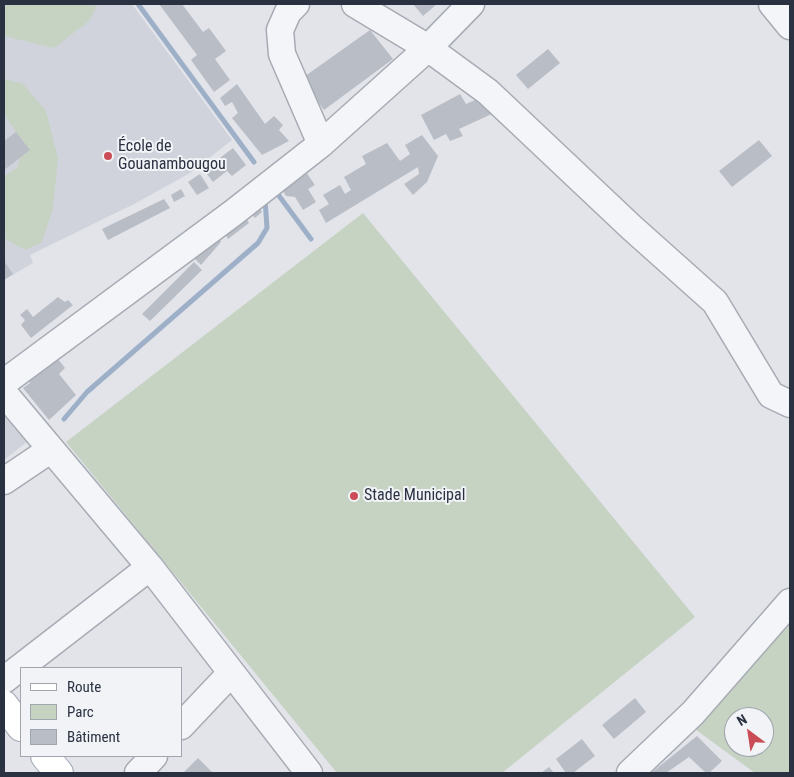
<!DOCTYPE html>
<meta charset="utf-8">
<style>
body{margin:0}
#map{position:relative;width:794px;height:777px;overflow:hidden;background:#e2e4ea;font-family:"Roboto Condensed",sans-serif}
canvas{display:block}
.frame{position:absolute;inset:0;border:5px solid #2a3141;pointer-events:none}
.legend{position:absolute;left:20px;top:667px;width:162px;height:90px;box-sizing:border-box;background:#f1f3f7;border:1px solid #a1a5ae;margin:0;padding:6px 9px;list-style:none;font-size:15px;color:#2a3141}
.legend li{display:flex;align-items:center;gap:10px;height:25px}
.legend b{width:25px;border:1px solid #a1a5ae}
.north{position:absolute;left:724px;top:707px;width:50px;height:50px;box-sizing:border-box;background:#f1f3f7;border:1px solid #a1a5ae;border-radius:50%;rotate:329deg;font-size:14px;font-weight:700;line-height:20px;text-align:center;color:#2a3141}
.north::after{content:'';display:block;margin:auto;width:18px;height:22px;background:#c94c57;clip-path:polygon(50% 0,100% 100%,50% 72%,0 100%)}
</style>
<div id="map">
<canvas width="794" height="777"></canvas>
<div class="frame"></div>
<ul class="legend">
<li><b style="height:6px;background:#fff"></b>Route</li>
<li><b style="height:14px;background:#c6d3c3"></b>Parc</li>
<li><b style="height:14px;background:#b9bdc6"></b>Bâtiment</li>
</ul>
<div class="north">N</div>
</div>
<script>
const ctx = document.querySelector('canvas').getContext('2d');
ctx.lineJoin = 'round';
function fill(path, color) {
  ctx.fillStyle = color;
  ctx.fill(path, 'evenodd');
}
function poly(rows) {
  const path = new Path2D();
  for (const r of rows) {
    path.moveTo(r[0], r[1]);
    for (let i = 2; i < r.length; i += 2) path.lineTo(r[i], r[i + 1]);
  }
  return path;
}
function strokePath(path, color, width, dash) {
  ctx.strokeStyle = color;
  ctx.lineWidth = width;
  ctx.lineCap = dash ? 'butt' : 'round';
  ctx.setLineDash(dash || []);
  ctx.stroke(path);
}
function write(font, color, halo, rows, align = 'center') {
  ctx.font = font + ' "Roboto Condensed",sans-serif';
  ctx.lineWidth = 4;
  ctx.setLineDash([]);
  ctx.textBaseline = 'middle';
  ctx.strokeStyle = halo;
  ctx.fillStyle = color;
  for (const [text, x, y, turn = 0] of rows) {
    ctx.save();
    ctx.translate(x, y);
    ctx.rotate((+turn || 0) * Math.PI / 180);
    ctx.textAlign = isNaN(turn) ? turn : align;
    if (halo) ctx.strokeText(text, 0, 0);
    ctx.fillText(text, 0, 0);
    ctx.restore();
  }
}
const built = poly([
 [4,4,132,4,232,140,190,173,136,203,30,255,33,263,4,280],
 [4,391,37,434,4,460]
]);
const green = poly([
 [4,4,93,4,97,7,89,21,54,48,4,36],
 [4,79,23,84,46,111,58,158,53,208,42,242,25,250,4,238,4,176,17,168,25,143,16,132,4,114],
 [363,213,695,617,502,773,337,773,66,442],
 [790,602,790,773,755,773,692,727],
 [734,717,764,717,764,747,734,747]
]);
const stream = poly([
 [138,4,254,162],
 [274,189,311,239],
 [64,419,87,392,258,243,267,228,265,199]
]);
const building = poly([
 [159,4,182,4,203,32,209,28,226,51,215,59,230,80,214,92,191,60,197,55],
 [413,4,437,4,423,16],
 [370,30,393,59,324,110,301,79],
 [548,49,560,63,528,89,516,75],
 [237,84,265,124,274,116,283,125,279,130,289,141,262,155,232,118,238,113,232,102,225,106,220,98],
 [460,94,466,104,482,97,494,113,459,129,463,136,450,141,446,134,434,140,421,115],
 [16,132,30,150,4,170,4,141],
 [422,135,438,156,427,182,413,195,404,184,419,174,418,167,326,223,319,210,329,204,323,195,340,185,345,194,351,190,344,177,366,164,362,156,387,143,400,161,410,154,405,145],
 [759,140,772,156,732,187,719,171],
 [233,148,246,165,232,176,227,171,213,182,204,170],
 [301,165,315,185,308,189,316,202,303,210,295,197,286,196,281,188],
 [200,174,209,188,197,195,188,182],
 [181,189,185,196,174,202,171,195],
 [164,199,170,208,108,240,102,229],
 [256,205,262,212,255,218,249,211],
 [246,218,249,223,228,239,222,228],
 [217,235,221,242,201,265,194,258],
 [4,261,13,274,4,280],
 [194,262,202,270,150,321,142,314],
 [58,297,65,302,68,300,73,305,31,338,21,325,25,320,20,315,27,309,33,317],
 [54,354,65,368,59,374,76,395,49,420,23,388,30,383,27,377],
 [635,698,646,712,614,739,602,725],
 [697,736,722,761,709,773,706,773,689,757,666,773,651,773],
 [582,739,595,756,573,773,566,773,556,759],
 [198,758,213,773,183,773],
 [549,767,554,773,541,773]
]);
const minor = poly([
 [296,4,288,12,280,30,282,54,321,144],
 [355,4,428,48,488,92,631,227,715,302,771,395,790,404],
 [772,4,790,26],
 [4,391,6,381,233,213,321,144,428,48,471,4],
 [4,393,150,567,309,773],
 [4,481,50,450],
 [4,680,150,567],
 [181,726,231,673],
 [138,773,154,756],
 [630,773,693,713,790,602]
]);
const major = poly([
 [4,705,21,727],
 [45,756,59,773]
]);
const markers = [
 [108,156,5,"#c94c57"],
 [354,496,5,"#c94c57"]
];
const poiNames = [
 ["École de",118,147],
 ["Gouanambougou",118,165],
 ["Stade Municipal",364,496]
];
fill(built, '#d0d3db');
fill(green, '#c6d3c3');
strokePath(stream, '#9eb0c8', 5);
fill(building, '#b9bdc6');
strokePath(minor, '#a7abb4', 29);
strokePath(major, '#a1a8b5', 30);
strokePath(minor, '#f4f5f8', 26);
strokePath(major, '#fff', 28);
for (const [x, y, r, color] of markers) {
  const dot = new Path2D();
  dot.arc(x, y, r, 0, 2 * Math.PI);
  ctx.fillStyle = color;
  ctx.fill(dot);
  strokePath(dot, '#f1f3f7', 2);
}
write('16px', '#2a3141', '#f1f3f7', poiNames, 'left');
</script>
